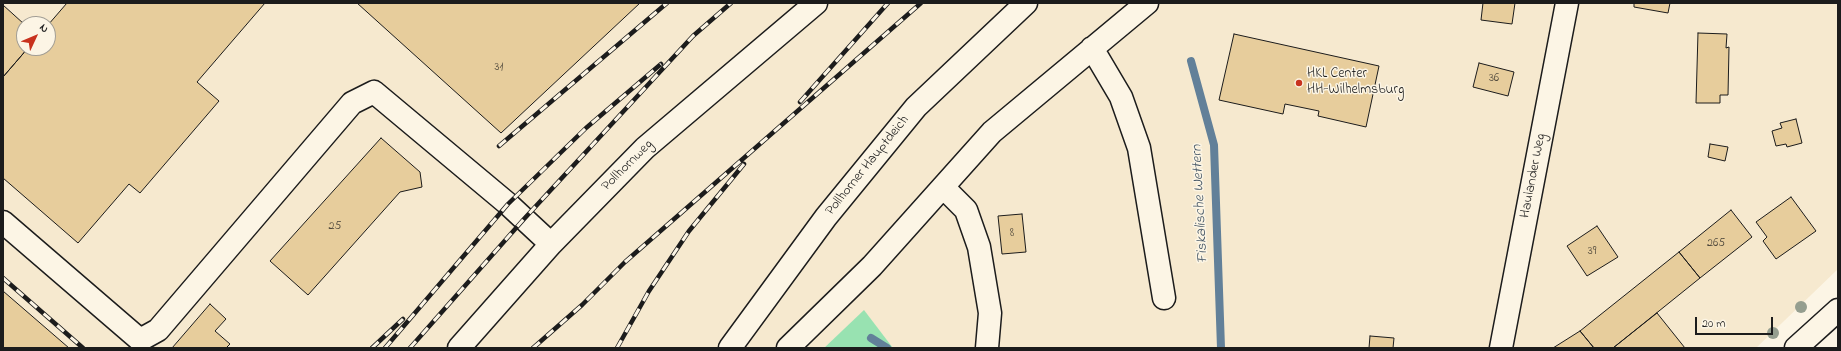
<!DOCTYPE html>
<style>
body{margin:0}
#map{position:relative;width:1841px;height:351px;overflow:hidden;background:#fcf5e5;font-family:"Indie Flower",sans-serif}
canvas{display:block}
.frame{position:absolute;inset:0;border:4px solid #1c1c1c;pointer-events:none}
.north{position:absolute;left:16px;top:16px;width:40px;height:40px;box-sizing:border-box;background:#fcf5e5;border:1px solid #a29e95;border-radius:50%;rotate:46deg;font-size:11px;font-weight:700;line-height:16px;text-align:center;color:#1c1c1c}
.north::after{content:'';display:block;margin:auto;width:14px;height:18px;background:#c8321e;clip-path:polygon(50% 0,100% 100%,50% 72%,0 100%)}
.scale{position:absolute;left:1695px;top:317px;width:78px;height:18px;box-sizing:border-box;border:2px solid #1c1c1c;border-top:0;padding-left:5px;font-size:12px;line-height:14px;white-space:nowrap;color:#1c1c1c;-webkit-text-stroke:3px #fcf5e5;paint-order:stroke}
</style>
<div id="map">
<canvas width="1841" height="351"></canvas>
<div class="frame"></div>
<div class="north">N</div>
<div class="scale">20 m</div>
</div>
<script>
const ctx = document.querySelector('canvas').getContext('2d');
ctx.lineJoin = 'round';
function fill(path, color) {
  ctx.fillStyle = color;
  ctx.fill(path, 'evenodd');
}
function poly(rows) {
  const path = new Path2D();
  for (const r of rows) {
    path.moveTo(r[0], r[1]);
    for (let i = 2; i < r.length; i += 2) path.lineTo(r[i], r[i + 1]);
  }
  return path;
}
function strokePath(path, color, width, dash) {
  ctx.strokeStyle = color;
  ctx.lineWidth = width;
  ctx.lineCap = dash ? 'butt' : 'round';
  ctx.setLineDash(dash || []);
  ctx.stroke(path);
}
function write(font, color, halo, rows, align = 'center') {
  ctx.font = font + ' "Indie Flower",sans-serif';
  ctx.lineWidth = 3;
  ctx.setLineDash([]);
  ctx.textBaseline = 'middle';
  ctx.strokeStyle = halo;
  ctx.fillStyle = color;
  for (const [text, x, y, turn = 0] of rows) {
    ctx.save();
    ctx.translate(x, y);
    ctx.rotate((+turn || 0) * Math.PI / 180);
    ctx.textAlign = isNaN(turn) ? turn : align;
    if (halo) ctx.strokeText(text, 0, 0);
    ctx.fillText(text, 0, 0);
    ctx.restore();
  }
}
const built = poly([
 [3,3,1838,3,1838,269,1756,348,893,348,864,311,824,348,3,348],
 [24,24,48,24,48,48,24,48]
]);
const green = poly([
 [864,310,893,348,824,348]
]);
const stream = poly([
 [1191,61,1214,145,1221,348],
 [871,338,887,348]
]);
const building = poly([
 [67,3,265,3,197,82,219,101,140,193,129,184,78,243,3,178,3,77,28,48,48,48,48,25,67,3],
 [357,3,640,3,501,133,357,3],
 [1483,3,1515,3,1512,24,1481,20,1483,3],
 [1634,3,1670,3,1668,13,1634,7,1634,3],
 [3,5,24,24,24,48,28,48,3,77,3,5],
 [1698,33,1727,34,1726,48,1729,47,1728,95,1720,95,1720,103,1696,103,1698,33],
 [1234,34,1379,66,1366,127,1318,116,1319,111,1285,104,1283,114,1219,100,1234,34],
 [1479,63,1514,72,1508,96,1473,87,1479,63],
 [1796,119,1802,143,1787,147,1786,144,1776,146,1772,131,1782,128,1780,123,1796,119],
 [381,138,420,172,422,187,400,192,308,295,270,261,381,138],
 [1710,144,1728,147,1725,161,1708,157,1710,144],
 [1791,197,1816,231,1776,259,1763,241,1767,237,1756,222,1791,197],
 [1731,210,1752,237,1700,278,1679,252,1731,210],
 [1022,214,1026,252,1002,254,998,216,1022,214],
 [1597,226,1618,257,1587,276,1567,246,1597,226],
 [1679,252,1700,278,1613,348,1594,348,1580,331,1679,252],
 [3,291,69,348,3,348,3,291],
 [210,304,226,319,215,331,230,344,226,348,172,348,210,304],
 [1657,313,1685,348,1613,348,1657,313],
 [1580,331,1594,348,1553,348,1580,331],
 [1370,336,1394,338,1393,348,1369,348,1370,336]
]);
const minor = poly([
 [1092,48,1121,97,1139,148,1164,298],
 [943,187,966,210,979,247,990,313,987,348],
 [3,222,140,340,158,330,352,103,374,92,508,204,551,244],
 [459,348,551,244,645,148,816,3],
 [788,348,872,266,992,132,1147,3],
 [1501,348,1567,3]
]);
const major = poly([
 [730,348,826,217,916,107,1026,3],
 [1796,348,1838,310]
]);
const rail = poly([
 [800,102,888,3],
 [499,146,667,3],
 [3,278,83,348],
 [372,348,403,319],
 [385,348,508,204,586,128,661,64],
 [410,348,524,219,693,36,731,3],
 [533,348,582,305,625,262,921,3],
 [617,348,649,291,689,231,744,164]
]);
const trees = [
 [1801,307],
 [1773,333]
];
const markers = [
 [1299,83,4,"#c8321e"]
];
const numberNames = [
 ["31",499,68],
 ["36",1494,79],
 ["25",335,227],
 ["8",1012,234],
 ["265",1716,244],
 ["39",1592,252]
];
const poiNames = [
 ["HKL Center",1307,75],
 ["HH-Wilhelmsburg",1307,91]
];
const streetNames = [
 ["Pollhornweg",628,166,-45],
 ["Pollhorner Hauptdeich",868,166,-51],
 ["Haulander Weg",1534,176,-79]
];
const waterNames = [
 ["Fiskalische Wettern",1201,204,-93]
];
fill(built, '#f6e9cf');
fill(green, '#98e2b1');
strokePath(stream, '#628099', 8);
fill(building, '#e7cd9c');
strokePath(building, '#1c1c1c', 1);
strokePath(minor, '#1c1c1c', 25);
strokePath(major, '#1c1c1c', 25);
strokePath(minor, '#fcf5e5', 22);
strokePath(major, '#fcf5e5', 22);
strokePath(rail, '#1c1c1c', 4.5);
strokePath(rail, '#fcf5e5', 3, [9]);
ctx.fillStyle = '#959e8f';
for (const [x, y] of trees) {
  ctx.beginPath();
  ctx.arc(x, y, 6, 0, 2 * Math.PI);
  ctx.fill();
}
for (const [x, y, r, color] of markers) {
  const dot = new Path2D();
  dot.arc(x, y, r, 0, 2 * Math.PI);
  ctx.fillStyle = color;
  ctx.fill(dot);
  strokePath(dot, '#fcf5e5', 1.5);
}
write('12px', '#4f483c', null, numberNames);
write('14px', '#1c1c1c', '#fcf5e5', poiNames, 'left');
write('14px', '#1c1c1c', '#fcf5e5', streetNames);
write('italic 15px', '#455665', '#fcf5e5', waterNames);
</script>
